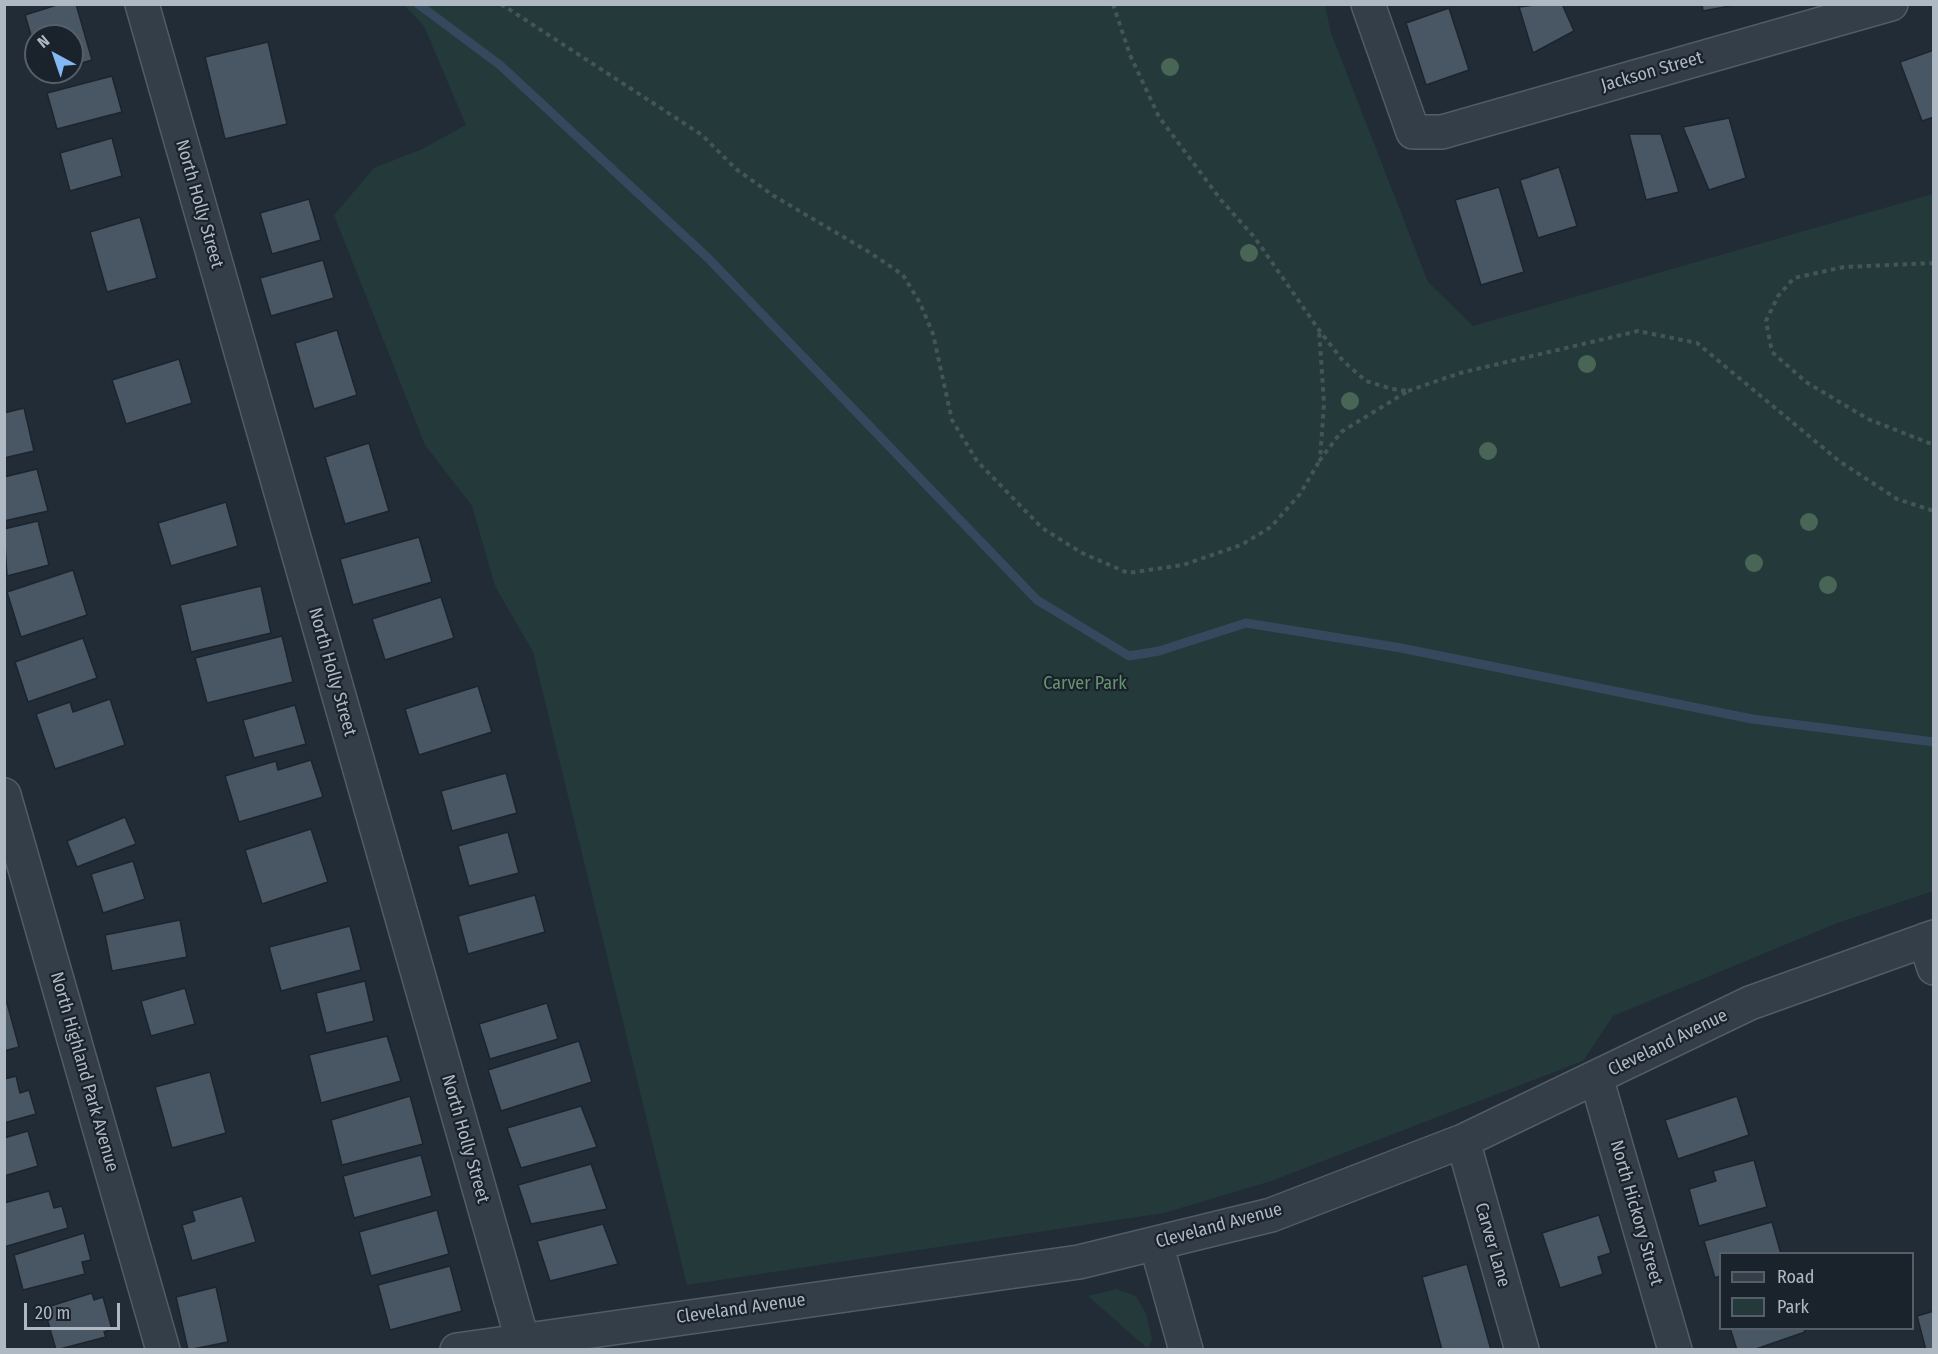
<!DOCTYPE html>
<style>
body{margin:0}
#map{position:relative;width:1938px;height:1354px;overflow:hidden;background:#212c37;font-family:"Fira Sans Condensed",sans-serif}
canvas{display:block}
.frame{position:absolute;inset:0;border:6px solid #afb9c4;pointer-events:none}
.legend{position:absolute;left:1719px;top:1252px;width:195px;height:78px;box-sizing:border-box;background:#1a232c;border:2px solid #565f69;margin:0;padding:8px 10px;list-style:none;font-size:18px;color:#afb9c4}
.legend li{display:flex;align-items:center;gap:12px;height:30px}
.legend b{width:30px;border:2px solid #565f69}
.north{position:absolute;left:24px;top:24px;width:60px;height:60px;box-sizing:border-box;background:#1a232c;border:2px solid #565f69;border-radius:50%;rotate:320deg;font-size:16px;font-weight:700;line-height:24px;text-align:center;color:#afb9c4}
.north::after{content:'';display:block;margin:auto;width:21px;height:27px;background:#84b8f4;clip-path:polygon(50% 0,100% 100%,50% 72%,0 100%)}
.scale{position:absolute;left:24px;top:1303px;width:96px;height:27px;box-sizing:border-box;border:3px solid #afb9c4;border-top:0;padding-left:8px;font-size:18px;line-height:21px;white-space:nowrap;color:#afb9c4;-webkit-text-stroke:4px #1a232c;paint-order:stroke}
</style>
<div id="map">
<canvas width="1938" height="1354"></canvas>
<div class="frame"></div>
<ul class="legend">
<li><b style="height:8px;background:#343e48"></b>Road</li>
<li><b style="height:16px;background:#243939"></b>Park</li>
</ul>
<div class="north">N</div>
<div class="scale">20 m</div>
</div>
<script>
const ctx = document.querySelector('canvas').getContext('2d');
ctx.lineJoin = 'round';
function fill(path, color) {
  ctx.fillStyle = color;
  ctx.fill(path, 'evenodd');
}
function poly(rows) {
  const path = new Path2D();
  for (const r of rows) {
    path.moveTo(r[0], r[1]);
    for (let i = 2; i < r.length; i += 2) path.lineTo(r[i], r[i + 1]);
  }
  return path;
}
function strokePath(path, color, width, dash) {
  ctx.strokeStyle = color;
  ctx.lineWidth = width;
  ctx.lineCap = dash ? 'butt' : 'round';
  ctx.setLineDash(dash || []);
  ctx.stroke(path);
}
function write(font, color, halo, rows, align = 'center') {
  ctx.font = font + ' "Fira Sans Condensed",sans-serif';
  ctx.lineWidth = 4.5;
  ctx.setLineDash([]);
  ctx.textBaseline = 'middle';
  ctx.strokeStyle = halo;
  ctx.fillStyle = color;
  for (const [text, x, y, turn = 0] of rows) {
    ctx.save();
    ctx.translate(x, y);
    ctx.rotate((+turn || 0) * Math.PI / 180);
    ctx.textAlign = isNaN(turn) ? turn : align;
    if (halo) ctx.strokeText(text, 0, 0);
    ctx.fillText(text, 0, 0);
    ctx.restore();
  }
}
const green = poly([
 [404,5,1325,5,1331,33,1428,282,1473,326,1933,194,1933,891,1840,922,1613,1016,1583,1061,1271,1181,1164,1213,687,1285,533,652,495,586,472,506,425,445,334,215,374,168,422,149,466,125,424,26],
 [1117,1289,1136,1296,1146,1314,1152,1339,1148,1349,1088,1296]
]);
const stream = poly([
 [418,4,500,65,708,258,1037,600,1129,656,1159,651,1246,623,1401,648,1752,719,1934,742]
]);
const building = poly([
 [60,4,76,4,92,60,72,66,72,36,36,36,36,52,25,15,60,4],
 [1543,4,1562,4,1574,31,1533,53,1519,7,1543,4],
 [1702,4,1741,4,1703,11,1702,4],
 [1449,8,1469,70,1426,85,1406,23,1449,8],
 [268,42,287,124,225,139,205,57,268,42],
 [1934,50,1934,117,1922,121,1900,62,1934,50],
 [112,76,122,112,57,129,47,93,112,76],
 [1729,118,1746,178,1709,190,1683,127,1729,118],
 [1629,134,1661,134,1679,192,1646,200,1629,134],
 [112,138,122,176,70,191,60,153,112,138],
 [1559,167,1577,226,1538,238,1520,180,1559,167],
 [1499,187,1524,272,1481,285,1455,200,1499,187],
 [309,199,321,240,272,254,260,213,309,199],
 [140,217,157,278,107,292,90,232,140,217],
 [323,260,334,298,271,316,260,278,323,260],
 [337,330,357,395,314,409,295,343,337,330],
 [179,359,192,403,126,424,112,380,179,359],
 [24,408,34,451,4,458,4,413,24,408],
 [369,443,389,511,345,524,325,457,369,443],
 [37,469,48,511,4,521,4,477,37,469],
 [226,502,238,546,171,566,158,523,226,502],
 [38,521,49,565,7,576,4,529,38,521],
 [419,537,432,582,353,605,340,559,419,537],
 [73,570,87,615,21,637,7,592,73,570],
 [261,586,271,633,191,652,180,605,261,586],
 [441,597,454,638,385,660,372,619,441,597],
 [282,636,293,682,207,703,195,658,282,636],
 [83,638,97,678,28,702,15,662,83,638],
 [478,686,492,732,419,755,405,709,478,686],
 [110,699,125,745,55,769,36,714,70,702,73,712,110,699],
 [295,705,306,744,254,758,243,720,295,705],
 [311,760,323,797,239,822,225,776,276,761,278,770,311,760],
 [506,773,517,813,452,831,441,791,506,773],
 [125,817,136,844,77,867,67,841,125,817],
 [311,829,328,882,262,904,245,850,311,829],
 [508,832,519,873,469,886,458,846,508,832],
 [133,861,145,899,103,913,91,874,133,861],
 [535,895,545,932,468,954,458,916,535,895],
 [180,920,187,957,112,971,105,935,180,920],
 [350,926,361,970,281,991,269,947,350,926],
 [365,981,374,1021,326,1033,316,993,365,981],
 [185,988,195,1024,151,1036,141,1001,185,988],
 [4,1003,7,1003,19,1047,4,1051,4,1003],
 [547,1003,558,1039,490,1059,479,1024,547,1003],
 [387,1036,401,1081,321,1103,309,1055,387,1036],
 [579,1041,592,1082,501,1111,488,1070,579,1041],
 [210,1072,226,1133,172,1148,155,1087,210,1072],
 [16,1076,20,1093,29,1090,36,1114,4,1123,4,1079,16,1076],
 [410,1096,423,1144,342,1165,331,1120,410,1096],
 [1737,1096,1749,1135,1678,1159,1665,1120,1737,1096],
 [581,1106,597,1147,521,1168,507,1128,581,1106],
 [28,1131,38,1166,4,1176,4,1138,28,1131],
 [421,1155,432,1196,354,1218,343,1176,421,1155],
 [1754,1160,1767,1207,1699,1226,1689,1189,1716,1181,1713,1171,1754,1160],
 [591,1164,607,1209,531,1224,518,1185,591,1164],
 [49,1191,54,1208,62,1206,68,1228,4,1247,4,1203,49,1191],
 [242,1196,256,1242,192,1261,182,1225,195,1221,192,1211,242,1196],
 [437,1210,449,1254,371,1276,359,1232,437,1210],
 [1599,1215,1611,1253,1598,1257,1603,1274,1560,1288,1542,1233,1599,1215],
 [1772,1222,1781,1254,1720,1254,1720,1276,1715,1278,1704,1241,1772,1222],
 [603,1224,618,1264,550,1281,537,1241,603,1224],
 [84,1233,91,1260,82,1262,85,1274,23,1290,14,1255,84,1233],
 [1467,1264,1491,1350,1442,1350,1422,1277,1467,1264],
 [450,1266,462,1311,390,1330,378,1285,450,1266],
 [216,1287,228,1342,188,1350,176,1297,216,1287],
 [92,1293,94,1300,103,1297,112,1329,104,1332,106,1337,56,1350,44,1308,92,1293],
 [1934,1311,1934,1350,1926,1350,1917,1316,1934,1311],
 [1730,1328,1804,1328,1805,1332,1753,1350,1737,1350,1730,1328]
]);
const path = poly([
 [501,4,702,135,736,169,774,196,869,252,903,275,920,303,933,334,952,420,977,461,1042,528,1082,553,1128,573,1183,565,1241,545,1271,527,1300,494,1320,460],
 [1113,4,1130,55,1159,117,1221,200,1255,238,1319,330,1343,361,1366,381,1392,389,1408,391,1341,432,1320,460,1324,403,1319,330],
 [1934,263,1844,267,1794,278,1778,296,1766,321,1772,352,1806,382,1868,419,1934,445],
 [1408,391,1460,373,1638,331,1697,343,1839,461,1897,499,1934,511]
]);
const minor = poly([
 [142,4,522,1339],
 [1368,4,1413,132,1442,132,1891,4],
 [4,795,163,1350],
 [1925,940,1934,968],
 [1596,1077,1675,1350],
 [1463,1141,1522,1350],
 [1156,1243,1186,1350],
 [457,1350,1079,1262,1271,1215,1463,1141,1750,1003,1934,937]
]);
const trees = [
 [1170,67],
 [1249,253],
 [1587,364],
 [1350,401],
 [1488,451],
 [1809,522],
 [1754,563],
 [1828,585]
];
const streetNames = [
 ["Jackson Street",1652,72,-16],
 ["North Holly Street",199,204,74],
 ["North Holly Street",332,672,74],
 ["Cleveland Avenue",1668,1043,-26],
 ["North Highland Park Avenue",84,1072,74],
 ["North Holly Street",465,1139,74],
 ["North Hickory Street",1636,1213,74],
 ["Cleveland Avenue",1219,1226,-15],
 ["Carver Lane",1492,1245,74],
 ["Cleveland Avenue",741,1309,-8]
];
const parkNames = [
 ["Carver Park",1085,684]
];
fill(green, '#243939');
strokePath(stream, '#35495e', 9);
fill(building, '#495663');
strokePath(building, '#1c252e', 1.5);
strokePath(minor, '#525c65', 36);
strokePath(path, '#425657', 4, [4.5, 4.5]);
strokePath(minor, '#343e48', 33);
ctx.fillStyle = '#486555';
for (const [x, y] of trees) {
  ctx.beginPath();
  ctx.arc(x, y, 9, 0, 2 * Math.PI);
  ctx.fill();
}
write('18px', '#afb9c4', '#1a232c', streetNames);
write('18px', '#67946e', '#1a232c', parkNames);
</script>
